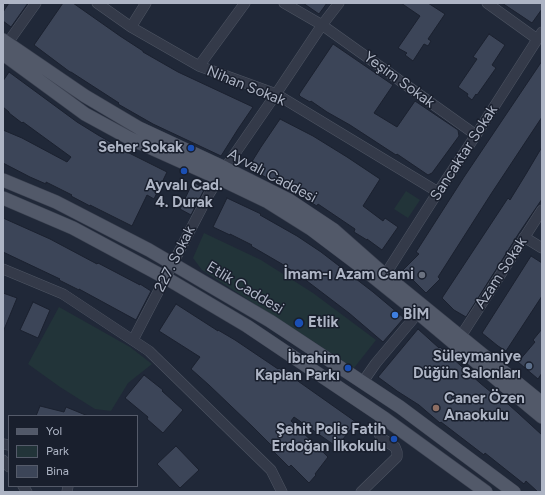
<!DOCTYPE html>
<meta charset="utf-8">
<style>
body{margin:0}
#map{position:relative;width:545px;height:495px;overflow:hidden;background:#202838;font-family:Figtree,sans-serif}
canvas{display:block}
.frame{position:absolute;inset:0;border:4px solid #aeb5c5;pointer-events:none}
.legend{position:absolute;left:8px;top:415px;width:130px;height:72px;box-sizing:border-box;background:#191f2d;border:1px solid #555b6a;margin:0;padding:5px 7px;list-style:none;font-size:12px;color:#aeb5c5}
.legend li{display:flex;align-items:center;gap:8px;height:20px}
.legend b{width:20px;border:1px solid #555b6a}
</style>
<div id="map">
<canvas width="545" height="495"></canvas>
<div class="frame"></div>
<ul class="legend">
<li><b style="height:5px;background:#525969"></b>Yol</li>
<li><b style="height:11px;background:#223439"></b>Park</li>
<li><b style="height:11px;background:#3c4558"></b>Bina</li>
</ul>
</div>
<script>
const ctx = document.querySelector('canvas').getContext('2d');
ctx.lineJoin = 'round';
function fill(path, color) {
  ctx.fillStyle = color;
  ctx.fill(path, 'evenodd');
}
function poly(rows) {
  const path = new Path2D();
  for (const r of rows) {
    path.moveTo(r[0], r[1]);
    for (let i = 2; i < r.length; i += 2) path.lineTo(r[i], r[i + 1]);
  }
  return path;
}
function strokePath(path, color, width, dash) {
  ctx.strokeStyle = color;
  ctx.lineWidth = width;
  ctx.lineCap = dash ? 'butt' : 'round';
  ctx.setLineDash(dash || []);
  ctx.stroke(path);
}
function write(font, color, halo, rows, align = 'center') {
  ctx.font = font + ' Figtree,sans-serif';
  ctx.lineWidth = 3;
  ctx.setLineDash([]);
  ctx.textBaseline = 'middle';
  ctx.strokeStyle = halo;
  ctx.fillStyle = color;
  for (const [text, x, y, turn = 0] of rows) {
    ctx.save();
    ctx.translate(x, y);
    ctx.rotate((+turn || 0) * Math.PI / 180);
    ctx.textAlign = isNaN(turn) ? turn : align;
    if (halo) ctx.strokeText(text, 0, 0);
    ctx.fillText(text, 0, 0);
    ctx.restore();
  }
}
const green = poly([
 [406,191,420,200,408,218,394,209],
 [204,233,261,260,313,293,376,340,354,368,202,270,193,258],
 [59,307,130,347,152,364,128,383,111,411,95,409,60,387,28,364]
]);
const building = poly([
 [9,3,28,3,11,27,3,21,3,12,9,3],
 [63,3,73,3,120,36,143,51,143,52,178,72,253,107,238,129,221,156,153,124,118,104,119,103,71,72,70,72,34,45,63,3],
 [303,3,327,3,319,14,303,3],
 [401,3,428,3,445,14,428,39,431,41,428,46,424,44,413,61,405,55,407,53,398,48,420,16,401,3],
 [502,3,542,3,542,9,532,23,502,3],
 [489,34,505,45,492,65,496,68,477,95,476,94,472,100,467,96,468,94,458,87,477,59,473,57,489,34],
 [333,44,393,85,374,113,397,127,415,101,458,130,459,136,432,173,428,175,397,154,396,155,350,125,327,112,311,101,310,102,301,97,299,95,300,93,333,44],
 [542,61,542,117,491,194,438,277,440,279,426,293,403,270,419,254,416,252,464,177,542,61],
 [9,72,77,122,98,135,131,154,167,172,154,199,147,195,132,226,90,205,90,206,71,196,72,195,46,182,46,184,30,177,3,163,3,130,22,138,67,162,71,157,23,122,22,123,9,113,9,112,3,107,3,81,9,72],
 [280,119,313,136,347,157,380,179,363,206,383,221,385,218,398,227,382,250,367,239,367,240,354,232,355,229,318,204,317,206,303,198,304,197,248,168,261,147,280,119],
 [542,147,542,199,519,233,466,317,454,310,442,298,508,198,510,200,526,174,542,147],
 [193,182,205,188,191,215,180,209,193,182],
 [227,198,261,214,260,215,297,236,321,252,373,292,404,318,383,342,349,313,303,278,282,264,251,246,252,245,230,234,230,235,213,227,227,198],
 [3,218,50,239,97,264,98,263,140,285,140,284,151,291,136,320,79,289,79,290,59,280,60,279,3,252,3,218],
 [531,256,542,263,542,296,506,351,498,346,482,333,531,256],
 [3,293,17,298,3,332,3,293],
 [33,302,50,310,38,338,20,330,33,302],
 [176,304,218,331,218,330,235,340,278,369,279,368,295,379,356,422,337,447,294,417,291,421,328,457,315,474,316,475,309,483,291,465,289,467,271,449,273,447,253,427,209,385,191,369,200,357,159,331,176,304],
 [418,329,439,348,440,347,480,383,498,398,499,396,518,413,542,435,542,492,538,492,526,481,524,484,485,453,484,455,441,422,440,423,419,405,397,391,378,377,418,329],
 [542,329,542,373,538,379,518,362,535,342,533,340,542,329],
 [144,375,163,390,162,391,183,410,163,433,147,419,148,417,125,398,144,375],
 [40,406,64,412,66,407,88,416,36,416,40,406],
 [176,446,199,470,180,488,157,464,176,446]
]);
const minor = poly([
 [97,3,131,27,199,66,276,94,438,192],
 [284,3,322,25,476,135],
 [487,3,537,39],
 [131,27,146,3],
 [4,48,36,3],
 [199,66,245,3],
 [524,237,542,248],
 [3,269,63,294,149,351,271,470,282,492],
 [385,275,438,192,476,135,542,32],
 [461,336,542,210],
 [133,340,209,194,225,168,276,94,322,25,339,3],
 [362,383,376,363,418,313],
 [3,444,9,445],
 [3,460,9,467],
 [23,486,27,492],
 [67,492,68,486],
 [361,492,397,457,397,452,395,447,381,438,378,431,379,425,384,418]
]);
const major = poly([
 [3,40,85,96,139,128,225,168,289,200,334,230,385,275,542,403],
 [3,54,85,114,129,138,218,178,268,202,311,229,356,263,418,313,531,408,542,417],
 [3,180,56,202,149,250,270,321,400,407,514,492],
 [3,198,73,228,166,278,247,326,384,418,486,492]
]);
const markers = [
 [191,148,4,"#1a4fb4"],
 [184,171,4,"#1a4fb4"],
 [422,275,4,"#6b7280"],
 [395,315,4,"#3f7fe0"],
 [299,323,5,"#1a4fb4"],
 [529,366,4,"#5c6f8a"],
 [348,368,4,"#1a4fb4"],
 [436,408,4,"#8d6e63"],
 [394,439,4,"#1a4fb4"]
];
const streetNames = [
 ["Yeşim Sokak",399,80,36],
 ["Nihan Sokak",246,86,22],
 ["Sancaktar Sokak",464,153,-57],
 ["Ayvalı Caddesi",272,176,28],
 ["227. Sokak",175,259,-63],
 ["Azam Sokak",501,273,-57],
 ["Etlik Caddesi",245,288,31]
];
const poiNames = [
 ["Seher Sokak",183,148],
 ["Ayvalı Cad.",184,186,"center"],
 ["4. Durak",184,203,"center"],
 ["İmam-ı Azam Cami",414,275],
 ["BİM",403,315,"left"],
 ["Etlik",308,323,"left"],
 ["Süleymaniye",521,357],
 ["Düğün Salonları",521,374],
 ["İbrahim",340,359],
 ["Kaplan Parkı",340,376],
 ["Caner Özen",444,399,"left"],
 ["Anaokulu",444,416,"left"],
 ["Şehit Polis Fatih",386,430],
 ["Erdoğan İlkokulu",386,447]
];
fill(green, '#223439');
fill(building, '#3c4558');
strokePath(building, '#1b212f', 1);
strokePath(minor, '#4e5563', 11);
strokePath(major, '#3d4352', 14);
strokePath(minor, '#343a49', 10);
strokePath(major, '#525969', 13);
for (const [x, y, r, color] of markers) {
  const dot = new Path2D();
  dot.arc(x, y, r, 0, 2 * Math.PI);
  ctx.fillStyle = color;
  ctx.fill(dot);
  strokePath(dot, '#191f2d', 1.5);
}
write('15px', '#aeb5c5', '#191f2d', streetNames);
write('bold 15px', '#aeb5c5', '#191f2d', poiNames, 'right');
</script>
